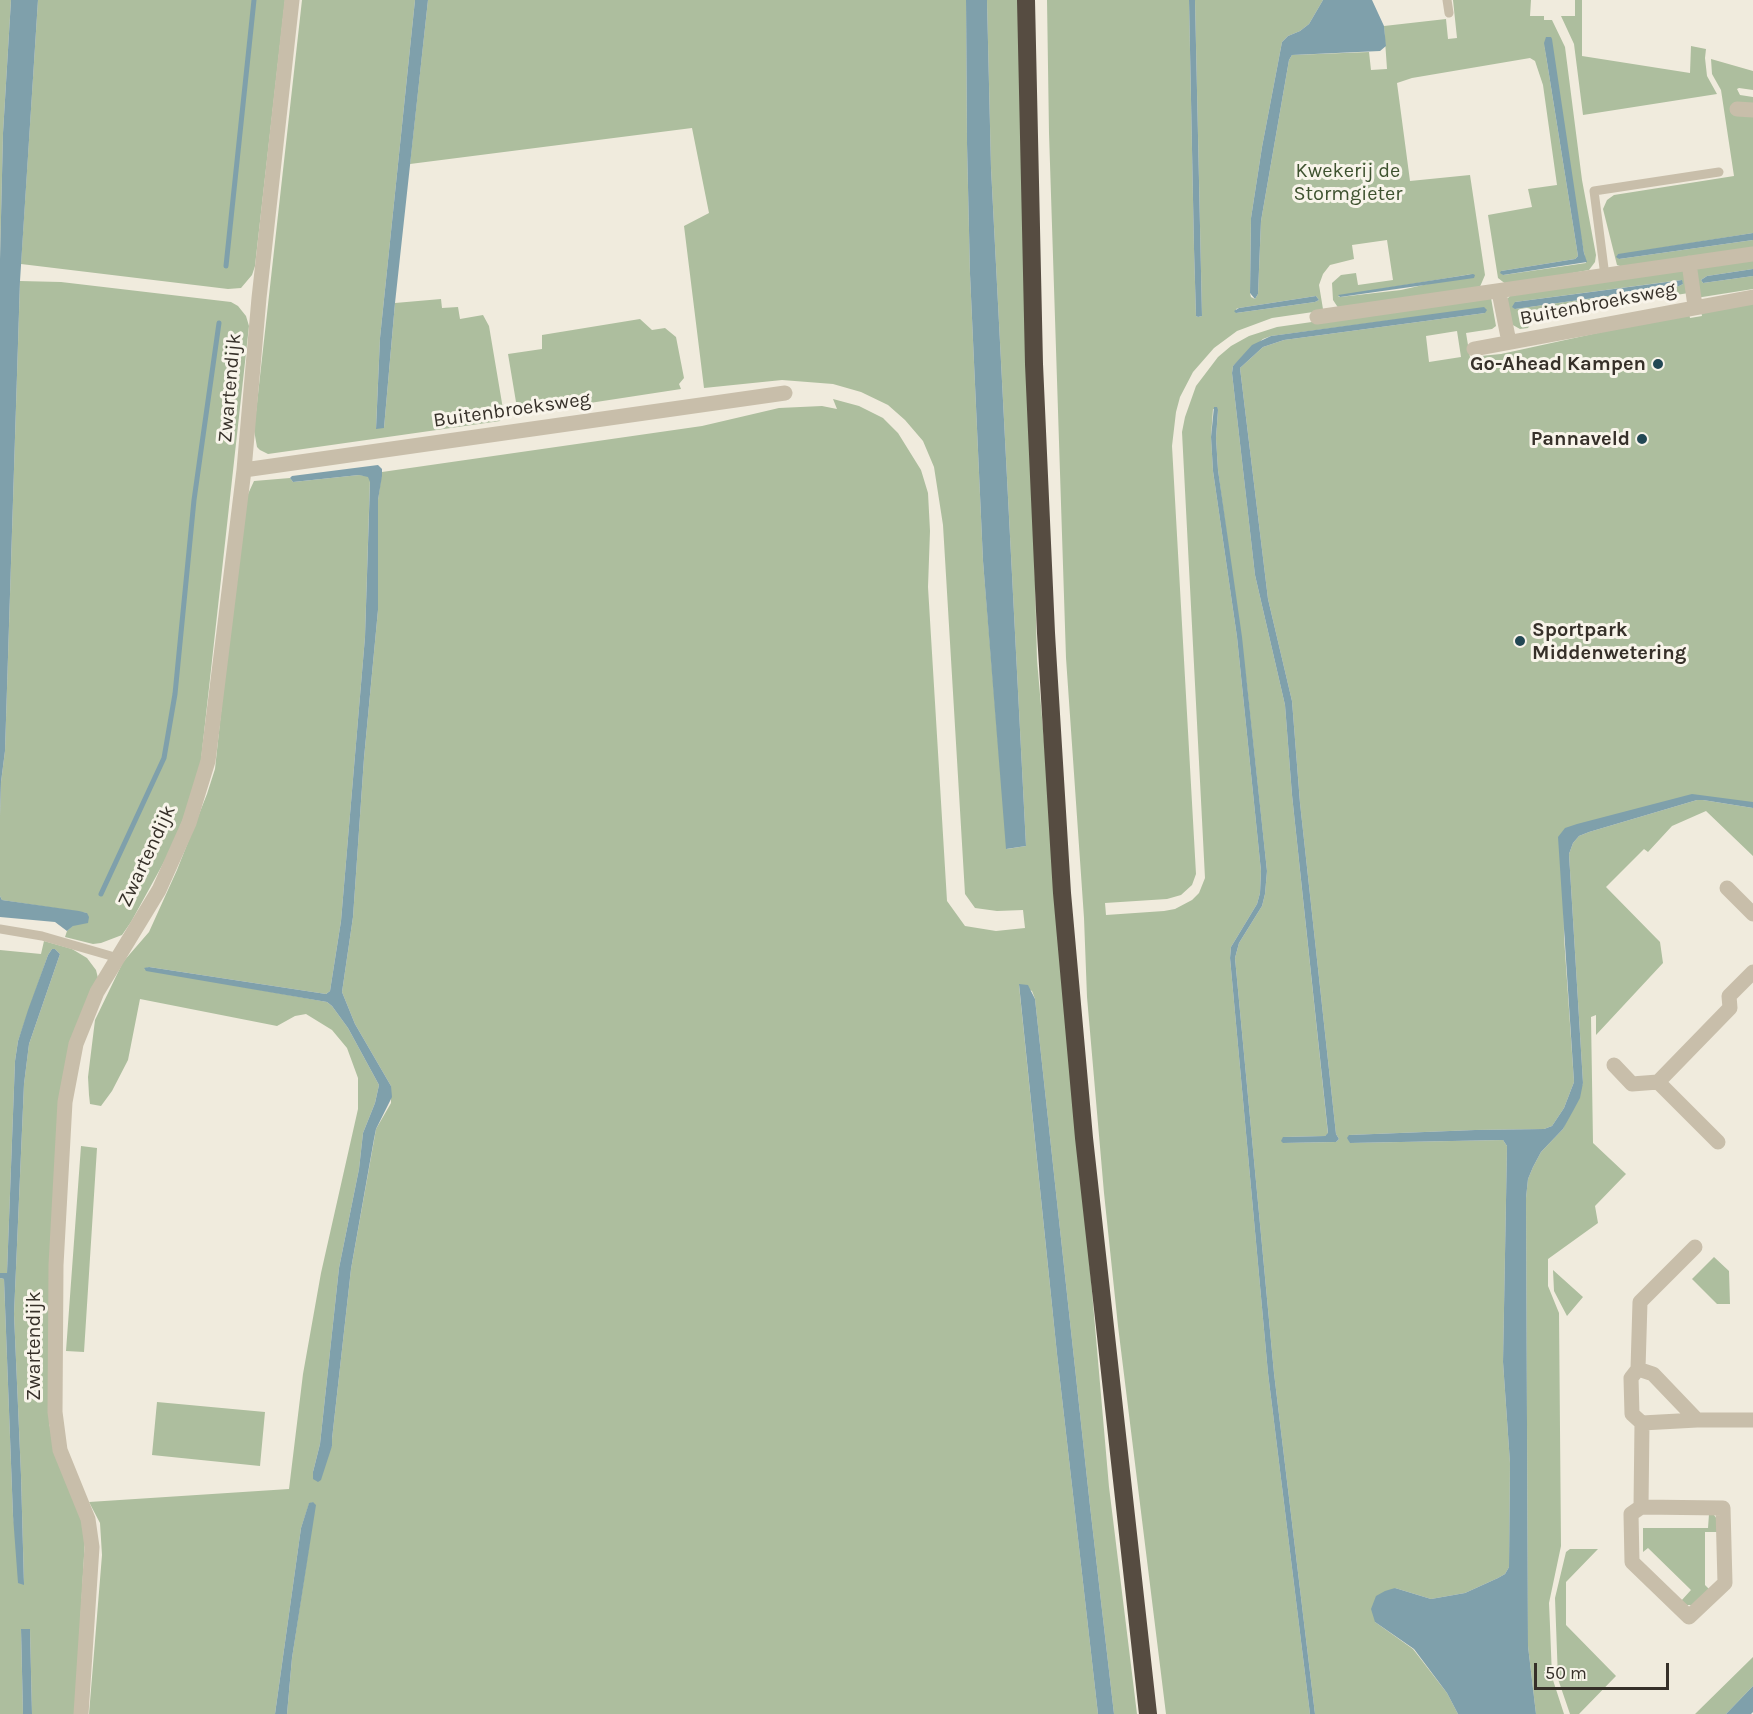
<!DOCTYPE html>
<style>
body{margin:0}
#map{position:relative;width:1753px;height:1714px;overflow:hidden;background:#f0ebdd;font-family:Karla,sans-serif}
canvas{display:block}
.scale{position:absolute;left:1534px;top:1663px;width:135px;height:27px;box-sizing:border-box;border:3px solid #363029;border-top:0;padding-left:8px;font-size:18px;line-height:21px;white-space:nowrap;color:#363029;-webkit-text-stroke:4px #f8f4ea;paint-order:stroke}
</style>
<div id="map">
<canvas width="1753" height="1714"></canvas>
<div class="scale">50 m</div>
</div>
<script>
const ctx = document.querySelector('canvas').getContext('2d');
ctx.lineJoin = 'round';
function fill(path, color) {
  ctx.fillStyle = color;
  ctx.fill(path, 'evenodd');
}
function poly(rows) {
  const path = new Path2D();
  for (const r of rows) {
    path.moveTo(r[0], r[1]);
    for (let i = 2; i < r.length; i += 2) path.lineTo(r[i], r[i + 1]);
  }
  return path;
}
function strokePath(path, color, width, dash) {
  ctx.strokeStyle = color;
  ctx.lineWidth = width;
  ctx.lineCap = dash ? 'butt' : 'round';
  ctx.setLineDash(dash || []);
  ctx.stroke(path);
}
function write(font, color, halo, rows, align = 'center') {
  ctx.font = font + ' Karla,sans-serif';
  ctx.lineWidth = 6;
  ctx.setLineDash([]);
  ctx.textBaseline = 'middle';
  ctx.strokeStyle = halo;
  ctx.fillStyle = color;
  for (const [text, x, y, turn = 0] of rows) {
    ctx.save();
    ctx.translate(x, y);
    ctx.rotate((+turn || 0) * Math.PI / 180);
    ctx.textAlign = isNaN(turn) ? turn : align;
    if (halo) ctx.strokeText(text, 0, 0);
    ctx.fillText(text, 0, 0);
    ctx.restore();
  }
}
const green = poly([
 [0,0,11,0,3,133,0,259],
 [38,0,285,0,255,266,252,275,241,288,228,289,21,264],
 [302,0,415,0,380,338,376,428,384,428,395,303,441,299,442,308,458,307,460,319,483,315,489,326,504,415,500,421,268,454,260,450,257,447,254,430],
 [428,0,966,0,967,144,970,274,983,561,1007,849,1026,846,991,168,987,0,1018,0,1024,143,1037,660,1109,1487,1137,1714,1114,1714,1090,1506,1035,999,1032,991,1019,985,1057,1354,1098,1714,287,1714,292,1658,309,1546,313,1502,309,1504,301,1528,275,1714,89,1714,102,1555,100,1523,89,1502,289,1489,303,1374,321,1273,358,1109,358,1078,347,1048,332,1030,306,1014,295,1016,277,1026,140,999,128,1060,112,1091,101,1106,90,1104,89,1095,88,1077,95,1020,123,962,149,932,177,870,207,794,215,769,243,505,254,481,290,478,293,482,359,475,368,476,370,479,365,637,341,921,330,991,326,994,149,967,144,969,327,1002,332,1006,348,1028,379,1085,375,1103,363,1133,359,1169,339,1268,320,1444,313,1472,332,1446,332,1439,351,1269,376,1129,391,1103,391,1086,355,1024,342,992,353,917,364,758,378,610,378,500,382,472,702,426,779,408,822,406,837,409,833,399,859,406,883,418,898,433,921,470,928,493,930,531,928,587,947,901,965,926,996,931,1025,928,1023,910,997,911,975,908,965,894,943,525,934,467,923,441,905,420,888,405,861,392,833,384,782,380,704,388,684,226,709,213,692,128,410,164],
 [1047,0,1189,0,1194,249,1196,316,1198,317,1202,316,1195,0,1323,0,1309,24,1300,31,1288,36,1282,42,1262,147,1251,218,1250,293,1251,297,1255,299,1258,294,1261,221,1289,60,1292,55,1369,52,1371,70,1387,69,1384,26,1446,19,1448,39,1457,38,1453,0,1531,0,1530,16,1544,16,1544,20,1552,20,1565,47,1582,180,1596,255,1595,262,1589,270,1507,285,1498,278,1488,215,1532,207,1528,189,1557,185,1543,85,1535,61,1530,58,1412,78,1397,83,1410,181,1470,175,1485,275,1479,289,1339,309,1333,300,1332,283,1341,275,1356,273,1358,285,1393,280,1387,240,1352,245,1354,259,1330,265,1323,274,1319,285,1323,309,1320,311,1272,318,1237,331,1214,348,1193,372,1180,397,1176,412,1172,446,1196,874,1192,885,1181,895,1167,899,1105,903,1106,915,1164,911,1175,909,1192,900,1199,893,1205,878,1182,432,1185,417,1196,386,1218,357,1231,346,1249,336,1277,327,1486,297,1491,298,1496,326,1492,329,1466,333,1470,357,1501,354,1689,313,1690,318,1702,316,1701,311,1753,302,1753,805,1699,796,1563,836,1564,937,1574,1082,1564,1108,1552,1126,1544,1129,1475,1130,1349,1135,1350,1143,1503,1140,1507,1146,1503,1362,1510,1463,1509,1567,1505,1574,1498,1578,1465,1593,1431,1599,1395,1588,1375,1622,1413,1649,1447,1693,1458,1714,1315,1714,1274,1373,1235,958,1239,943,1262,906,1265,894,1267,871,1247,686,1218,470,1216,438,1218,410,1213,409,1211,437,1213,471,1237,637,1261,871,1260,893,1257,904,1231,947,1230,958,1268,1373,1310,1714,1166,1714,1118,1326,1104,1193,1087,997,1084,918,1066,658,1049,133],
 [1544,43,1586,263,1503,275,1501,271,1575,259,1578,256],
 [1472,274,1401,290,1340,297,1338,296],
 [1316,296,1319,300,1315,302,1236,313,1236,309,1239,308],
 [1485,308,1485,313,1284,340,1263,347,1240,368,1268,599,1292,701,1300,803,1336,1134,1339,1139,1336,1142,1283,1143,1283,1137,1325,1136,1328,1134,1292,795,1285,705,1255,575,1232,373,1233,366,1263,339,1271,336],
 [1457,331,1461,357,1429,362,1426,336],
 [1575,0,1582,0,1582,56,1690,73,1691,46,1706,49,1705,58,1707,76,1717,94,1583,115,1574,44,1561,16,1575,16],
 [1711,59,1753,71,1753,90,1739,88,1737,89,1740,95,1753,97,1753,233,1617,255,1619,259,1753,240,1753,250,1626,268,1617,265,1603,209,1607,200,1614,195,1734,176,1721,90,1712,74],
 [1753,260,1753,269,1707,276,1701,280,1703,283,1753,276,1753,289,1696,298,1693,269],
 [1686,268,1689,293,1536,316,1528,328,1520,329,1511,324,1507,299,1510,296],
 [1681,280,1683,284,1679,286,1515,309,1515,302],
 [20,281,61,282,231,302,238,306,246,316,249,326,200,769,194,792,170,851,131,922,122,935,101,943,93,944,65,937,67,931,87,913,2,900,0,896,0,816,1,782,5,751],
 [640,319,652,330,665,328,676,337,684,378,679,384,681,389,518,414,508,354,542,349,542,335],
 [1697,800,1703,800,1753,808,1753,856,1706,811,1672,826,1648,852,1644,849,1606,887,1660,942,1663,963,1596,1035,1596,1015,1591,1017,1593,1143,1626,1174,1595,1206,1598,1223,1548,1259,1548,1286,1559,1313,1561,1546,1549,1603,1550,1626,1552,1677,1564,1714,1536,1714,1528,1646,1526,1198,1528,1179,1533,1167,1541,1152,1563,1129,1583,1083,1569,854,1573,843,1579,836,1589,832],
 [44,941,72,949,87,958,96,970,98,978,70,1047,49,1424,82,1516,85,1539,75,1714,32,1714,30,1629,21,1630,23,1714,0,1714,0,1278,4,1279,13,1516,24,1584,21,1475,14,1314,24,1084,29,1044,60,954,55,949,52,949,48,955,18,1041,15,1061,7,1273,0,1273,0,950,41,954],
 [81,1146,97,1148,84,1352,66,1351],
 [1714,1257,1729,1271,1730,1304,1717,1304,1692,1279],
 [1553,1270,1583,1297,1567,1316,1554,1291],
 [157,1402,265,1412,260,1466,152,1455],
 [1709,1514,1714,1515,1717,1519,1718,1532,1705,1532,1705,1585,1709,1589,1693,1605,1687,1605,1681,1601,1691,1590,1648,1548,1643,1552,1643,1528,1708,1528],
 [1570,1549,1598,1549,1566,1582,1566,1625,1616,1676,1579,1714,1570,1714,1558,1679,1555,1598,1566,1552],
 [1753,1657,1753,1686,1726,1714,1695,1714]
]);
const water = poly([
 [11,0,38,0,20,281,5,751,1,782,0,816,0,259,3,133],
 [415,0,428,0,395,303,384,428,376,429,380,338],
 [966,0,987,0,991,168,1026,846,1006,849,983,561,970,274,967,144],
 [1189,0,1195,0,1202,316,1198,317,1196,316,1194,249],
 [1323,0,1372,0,1384,26,1386,46,1380,51,1292,55,1289,60,1261,221,1258,294,1255,299,1250,293,1251,218,1262,147,1282,42,1288,36,1300,31,1309,24],
 [1546,37,1551,37,1552,39,1584,253,1587,262,1503,275,1500,273,1501,271,1575,259,1578,256,1544,43],
 [1753,233,1753,240,1619,259,1616,257,1618,254],
 [1753,269,1753,276,1703,283,1701,280,1707,276],
 [1473,274,1475,275,1474,278,1340,297,1338,295],
 [1682,280,1683,284,1679,286,1515,309,1512,307,1515,302],
 [1316,296,1319,300,1315,302,1236,313,1234,311,1239,308],
 [1484,307,1487,310,1485,313,1284,340,1263,347,1240,368,1268,599,1292,701,1300,803,1336,1134,1339,1139,1336,1142,1283,1143,1281,1141,1283,1137,1325,1136,1328,1133,1292,795,1285,705,1255,575,1232,373,1233,366,1252,345,1271,336],
 [1214,407,1217,407,1218,410,1216,438,1218,470,1242,637,1267,871,1265,894,1262,906,1239,943,1235,958,1274,1373,1315,1714,1310,1714,1268,1373,1230,958,1231,947,1257,904,1260,893,1261,871,1237,637,1213,471,1211,437],
 [378,465,382,469,382,476,378,500,378,610,364,758,353,917,342,992,355,1024,391,1086,392,1097,376,1129,374,1139,351,1269,332,1439,332,1446,321,1480,318,1482,313,1479,313,1472,320,1444,339,1268,359,1169,363,1133,375,1103,379,1085,348,1028,332,1006,327,1002,146,971,144,968,149,967,326,994,330,991,341,921,365,637,370,482,368,477,359,475,293,482,290,478,292,476],
 [1692,794,1753,802,1753,808,1703,800,1697,800,1589,832,1579,836,1573,843,1569,854,1583,1083,1580,1098,1573,1111,1563,1129,1541,1152,1533,1167,1528,1179,1526,1198,1528,1646,1536,1714,1458,1714,1447,1693,1414,1649,1375,1622,1371,1609,1376,1596,1385,1591,1395,1588,1431,1599,1465,1593,1498,1578,1505,1574,1509,1567,1510,1463,1503,1362,1507,1146,1503,1140,1350,1143,1347,1138,1349,1135,1475,1130,1544,1129,1552,1126,1564,1108,1574,1082,1558,837,1565,828,1577,824],
 [0,896,2,900,79,911,87,913,89,917,88,923,73,926,67,931,55,922,0,917],
 [52,949,55,949,60,954,29,1044,24,1084,14,1314,21,1475,24,1585,18,1583,13,1516,4,1279,0,1278,0,1273,7,1273,15,1061,18,1041,28,1010,48,955],
 [1019,984,1028,985,1035,999,1090,1506,1114,1714,1098,1714,1057,1354],
 [313,1502,316,1505,292,1658,287,1714,275,1714,301,1528,309,1503],
 [21,1629,30,1629,32,1714,23,1714],
 [1753,1686,1753,1712,1751,1714,1726,1714]
]);
const stream = poly([
 [226,266,254,0],
 [101,894,164,758,175,694,194,500,219,323]
]);
const lane = poly([
 [1447,0,1449,13],
 [1605,276,1594,191,1719,172],
 [0,929,42,936,118,958]
]);
const street = poly([
 [1737,109,1753,110],
 [1689,263,1695,306],
 [1499,292,1509,342],
 [1317,317,1753,254],
 [1474,349,1753,297],
 [244,470,785,393],
 [1727,888,1753,914],
 [1614,1065,1632,1084,1658,1082,1730,1008,1729,996,1753,972],
 [1658,1082,1718,1142],
 [1695,1247,1640,1302,1638,1369,1631,1378,1632,1414,1642,1423,1697,1420,1753,1420],
 [1638,1369,1653,1374,1697,1420],
 [1641,1507,1723,1508,1725,1583,1689,1617,1632,1562,1631,1514,1641,1507],
 [1641,1507,1642,1423],
 [81,1714,92,1547,88,1519,60,1450,55,1412,56,1265,65,1102,76,1044,97,992,159,890,189,823,208,761,244,470,259,298,292,0]
]);
const highway = poly([
 [1026,0,1034,364,1046,633,1062,893,1084,1138,1148,1714]
]);
const markers = [
 [1658,364,6,"#224754"],
 [1642,439,6,"#224754"],
 [1520,641,6,"#224754"]
];
const parkNames = [
 ["Kwekerij de",1348,171],
 ["Stormgieter",1348,194]
];
const streetNames = [
 ["Buitenbroeksweg",1598,304,-11],
 ["Zwartendijk",230,388,-85],
 ["Buitenbroeksweg",512,410,-8],
 ["Zwartendijk",147,856,-65],
 ["Zwartendijk",34,1346,-90]
];
const poiNames = [
 ["Go-Ahead Kampen",1646,364],
 ["Pannaveld",1630,439],
 ["Sportpark",1532,630,"left"],
 ["Middenwetering",1532,653,"left"]
];
fill(green, '#adbe9e');
fill(water, '#7fa0ab');
strokePath(stream, '#7fa0ab', 5);
strokePath(lane, '#c8beaa', 9);
strokePath(street, '#c8beaa', 15);
strokePath(highway, '#564c41', 18);
for (const [x, y, r, color] of markers) {
  const dot = new Path2D();
  dot.arc(x, y, r, 0, 2 * Math.PI);
  ctx.fillStyle = color;
  ctx.fill(dot);
  strokePath(dot, '#f8f4ea', 2);
}
write('20px', '#3e522f', '#f8f4ea', parkNames);
write('20px', '#363029', '#f8f4ea', streetNames);
write('bold 20px', '#363029', '#f8f4ea', poiNames, 'right');
</script>
